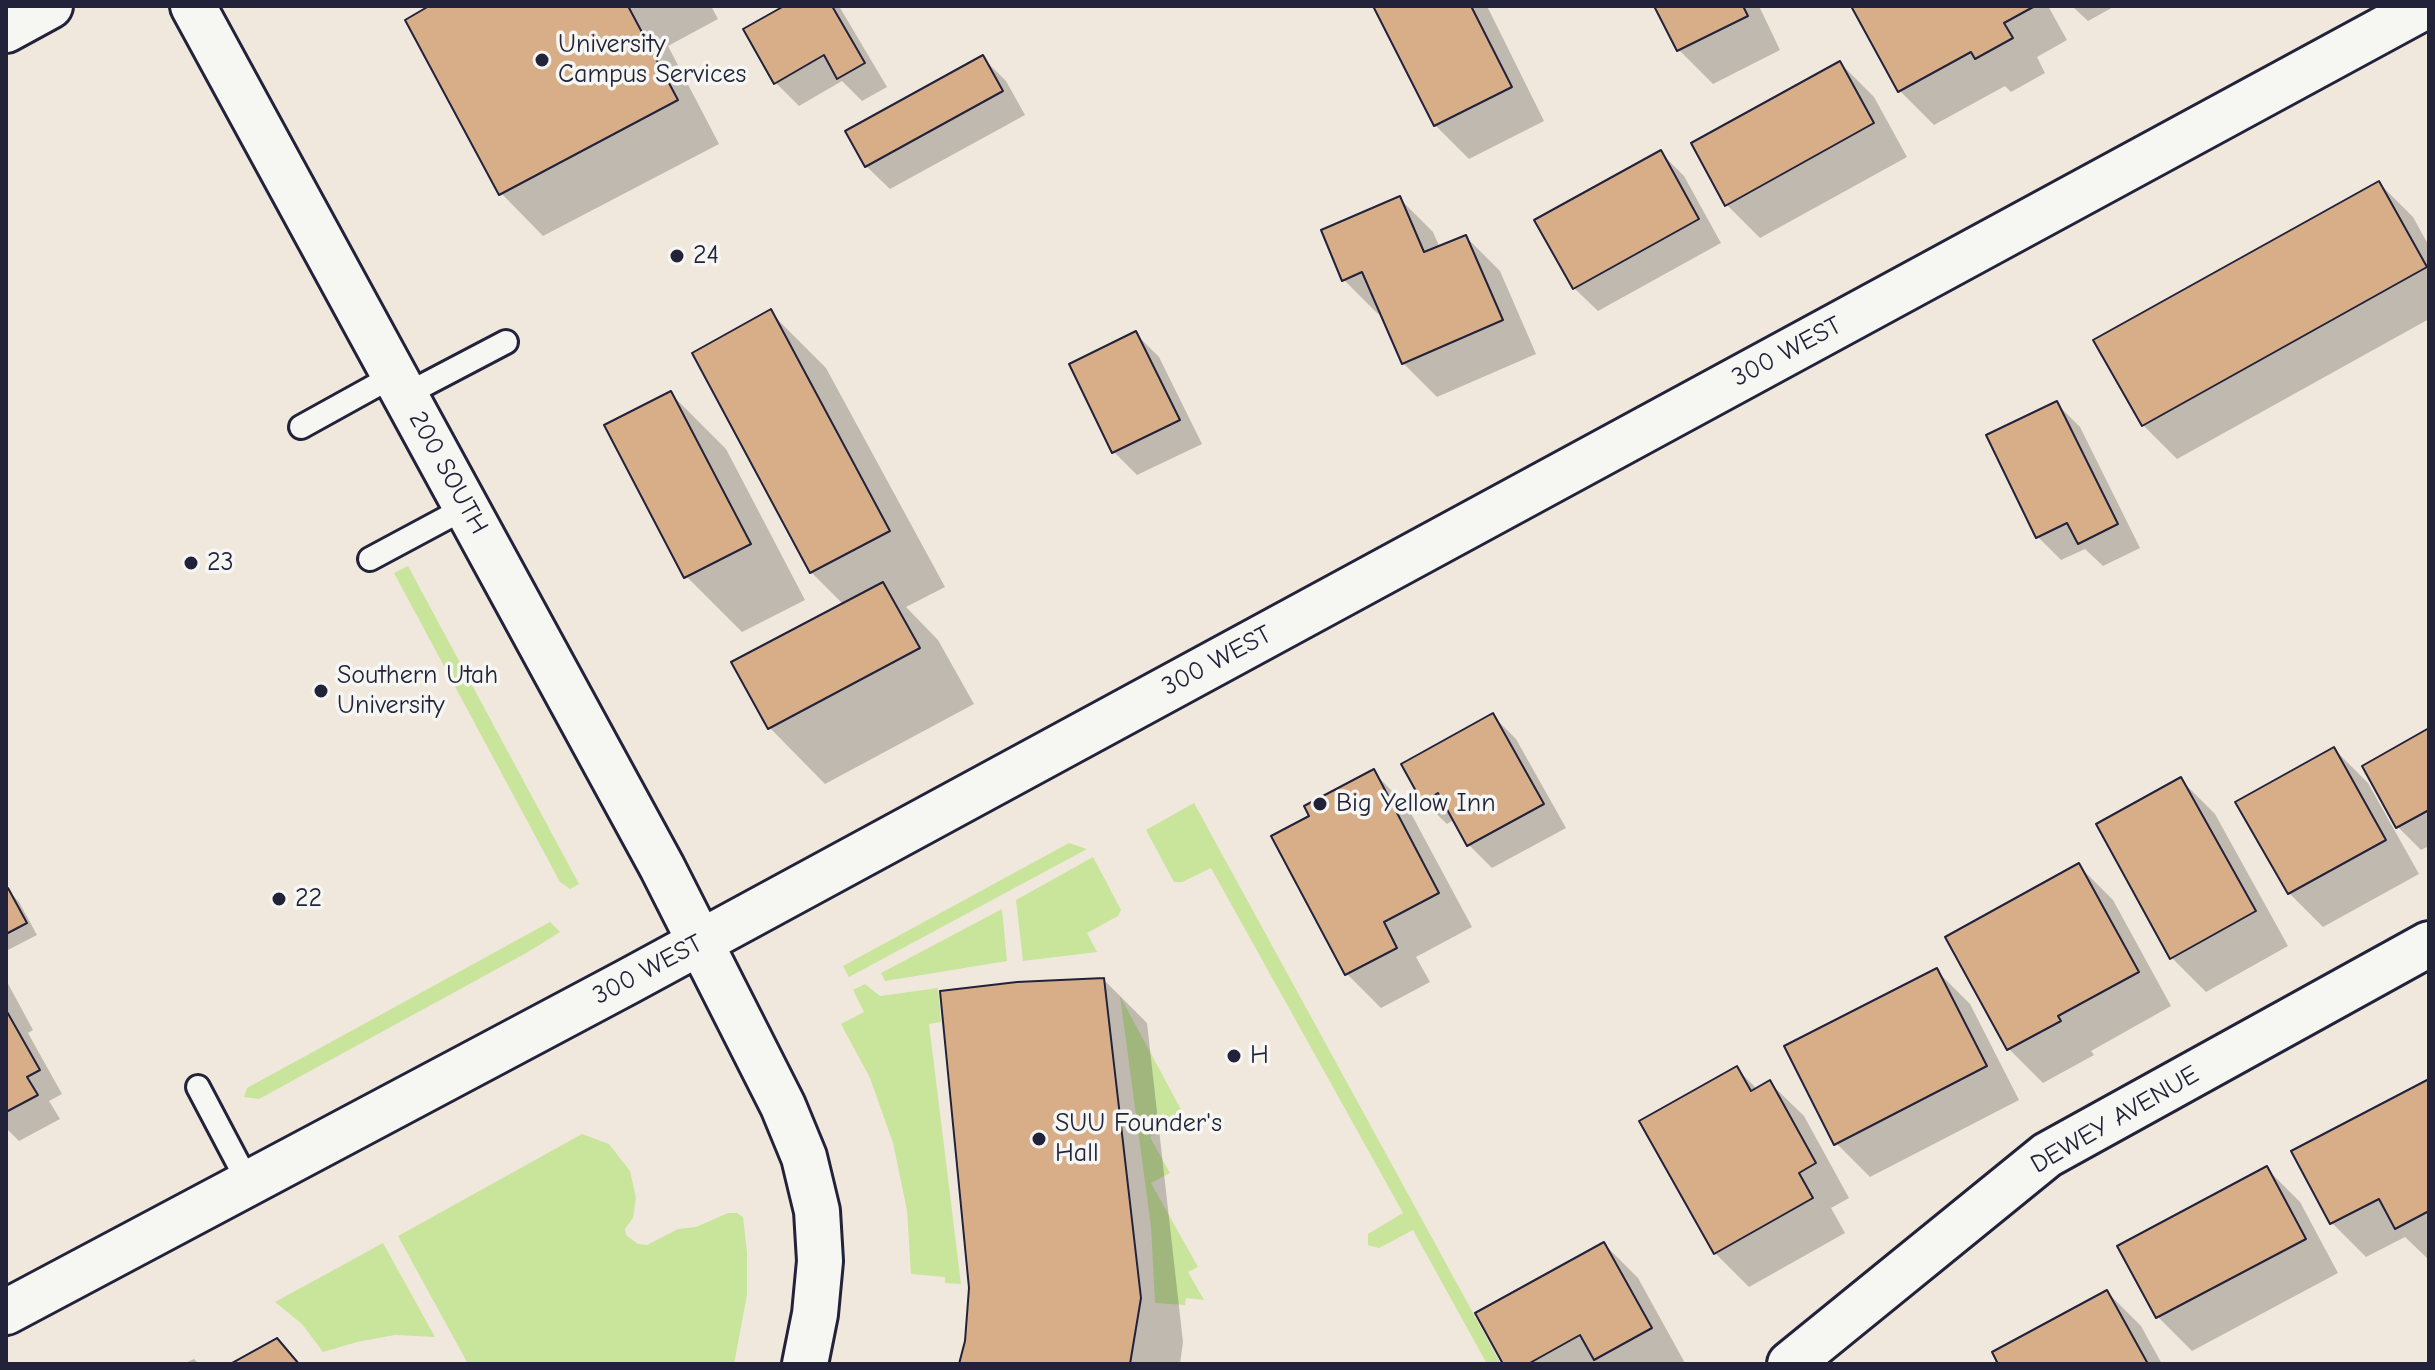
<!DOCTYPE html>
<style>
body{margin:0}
#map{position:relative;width:2435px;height:1370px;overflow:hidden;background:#f0e8dd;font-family:"Comic Neue",sans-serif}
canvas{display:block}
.frame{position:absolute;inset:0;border:8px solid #22223b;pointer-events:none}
</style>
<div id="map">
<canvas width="2435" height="1370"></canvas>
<div class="frame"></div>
</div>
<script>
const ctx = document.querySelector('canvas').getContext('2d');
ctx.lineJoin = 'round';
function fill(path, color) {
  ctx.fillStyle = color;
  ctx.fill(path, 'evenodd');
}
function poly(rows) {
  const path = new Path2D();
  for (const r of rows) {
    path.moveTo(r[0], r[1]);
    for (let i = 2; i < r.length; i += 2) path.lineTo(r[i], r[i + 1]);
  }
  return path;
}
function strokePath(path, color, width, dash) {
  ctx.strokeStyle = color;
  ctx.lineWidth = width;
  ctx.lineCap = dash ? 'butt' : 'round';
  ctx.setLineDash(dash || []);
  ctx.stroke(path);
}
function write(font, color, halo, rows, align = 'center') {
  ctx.font = font + ' "Comic Neue",sans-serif';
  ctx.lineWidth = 7;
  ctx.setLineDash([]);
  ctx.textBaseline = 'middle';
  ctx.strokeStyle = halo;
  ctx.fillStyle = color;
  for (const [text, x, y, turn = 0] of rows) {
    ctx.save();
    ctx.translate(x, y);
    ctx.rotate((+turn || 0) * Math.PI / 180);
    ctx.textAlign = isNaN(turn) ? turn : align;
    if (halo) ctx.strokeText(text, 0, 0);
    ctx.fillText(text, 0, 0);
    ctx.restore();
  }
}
const green = poly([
 [408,566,579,884,570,889,560,882,394,573],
 [1194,803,1501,1364,1487,1364,1413,1230,1379,1248,1368,1245,1368,1234,1403,1213,1211,868,1182,882,1174,882,1146,830],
 [1069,843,1087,849,849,977,843,966],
 [1093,857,1121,910,1118,916,1087,933,1097,952,1023,961,1016,900],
 [1002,909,1007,961,885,981,881,973],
 [550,922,560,932,528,952,259,1099,244,1097,247,1088],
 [865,984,880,996,938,988,941,1022,929,1024,961,1284,945,1283,945,1277,911,1274,907,1210,893,1143,870,1078,841,1024,864,1012,853,990],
 [1120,996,1185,1117,1150,1137,1170,1173,1151,1183,1198,1267,1188,1272,1204,1300,1186,1298,1185,1305,1155,1303,1151,1227],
 [582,1134,609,1144,630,1171,636,1198,633,1218,625,1229,626,1235,638,1244,647,1245,678,1229,696,1227,728,1213,737,1213,743,1217,747,1252,747,1295,734,1364,468,1364,398,1236],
 [383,1243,435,1337,395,1335,357,1342,323,1352,302,1324,275,1302]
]);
const shadow = poly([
 [433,6,711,6,718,19,668,46,719,144,543,236,501,193],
 [788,6,839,6,887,87,862,101,842,81,799,106,776,83],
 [1376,6,1487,6,1544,121,1469,159,1435,125],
 [1657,6,1759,6,1780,50,1713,84,1679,50],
 [1853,6,2048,6,2067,40,2037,57,2045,73,2011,92,2005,86,1934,125,1900,91],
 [2072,6,2115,6,2088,21],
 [982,57,1006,81,1025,115,890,189,866,166],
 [1840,63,1874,97,1907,157,1760,238,1726,204],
 [1661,153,1684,176,1721,243,1598,311,1574,288],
 [2379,183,2413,217,2429,246,2429,319,2177,459,2143,425],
 [1399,198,1433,232,1440,248,1466,237,1500,271,1536,354,1437,397,1403,363,1382,312,1378,314,1344,280],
 [770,312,826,368,945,587,906,607,938,640,974,704,825,784,770,728,734,663,844,605,811,572],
 [1136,334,1159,357,1202,444,1137,475,1114,452],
 [670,393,726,449,805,600,742,632,686,576],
 [2056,403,2080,427,2140,548,2103,566,2085,549,2061,560,2038,537],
 [1492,715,1516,739,1566,828,1492,868,1469,845,1455,819,1447,824,1423,801],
 [2429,731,2429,846,2421,850,2398,827],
 [2334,749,2368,783,2419,874,2323,927,2289,893],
 [1373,772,1407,806,1472,927,1416,957,1430,982,1381,1008,1347,974,1274,837,1312,816],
 [2181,780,2215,814,2288,946,2206,992,2172,958],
 [2079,866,2113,900,2171,1006,2091,1051,2094,1055,2043,1083,2009,1049],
 [8,890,19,902,37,935,6,951],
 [1936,970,1970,1004,2019,1100,1870,1177,1836,1143],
 [6,980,33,1030,28,1033,62,1094,49,1101,60,1119,19,1141,6,1128],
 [1104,980,1147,1023,1183,1342,1180,1364,961,1364],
 [1736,1068,1758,1090,1770,1083,1804,1116,1849,1198,1831,1208,1845,1233,1749,1287,1715,1253],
 [2429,1081,2429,1260,2405,1237,2366,1257,2332,1223],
 [2266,1168,2300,1202,2338,1273,2192,1351,2158,1317],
 [1604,1244,1638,1278,1685,1363,1505,1364],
 [2107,1292,2141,1326,2162,1364,2001,1364],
 [194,1359,199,1364,183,1364]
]);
const building = poly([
 [429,6,628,6,678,100,499,195,405,20,429,6],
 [784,6,832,6,865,63,837,79,824,55,774,84,743,29,784,6],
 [1373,6,1471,6,1512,87,1434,126,1373,6],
 [1654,6,1743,6,1748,16,1677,51,1654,6],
 [1851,6,2035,6,2004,23,2013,38,1975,59,1971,52,1898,92,1851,6],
 [983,55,1003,91,865,167,845,131,983,55],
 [1840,61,1874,123,1725,206,1691,143,1840,61],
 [1661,150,1699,219,1573,289,1534,220,1661,150],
 [2379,181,2427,267,2142,426,2093,340,2379,181],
 [1400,196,1424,252,1466,235,1503,320,1402,364,1362,272,1342,281,1321,230,1400,196],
 [771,309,890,531,810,573,692,353,771,309],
 [1136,331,1180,420,1112,453,1069,364,1136,331],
 [671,391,751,544,684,578,604,425,671,391],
 [2057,401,2118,524,2078,544,2067,523,2036,538,1986,435,2057,401],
 [883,582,920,648,768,729,731,662,883,582],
 [1493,713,1544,804,1467,846,1438,793,1422,802,1401,764,1493,713],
 [2429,728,2429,810,2396,828,2362,766,2429,728],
 [2334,747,2386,840,2288,894,2235,802,2334,747],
 [1374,769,1439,893,1384,922,1397,948,1345,975,1271,836,1309,816,1304,806,1374,769],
 [2181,777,2256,911,2170,959,2096,824,2181,777],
 [2079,863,2139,972,2058,1016,2061,1021,2007,1050,1945,937,2079,863],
 [8,888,27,923,6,934,6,889,8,888],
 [1937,968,1987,1066,1834,1145,1784,1046,1937,968],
 [1104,978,1141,1298,1130,1364,959,1364,965,1341,969,1288,940,991,1017,982,1104,978],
 [6,1010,40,1070,27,1077,38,1095,6,1112,6,1010],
 [1737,1066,1751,1091,1770,1080,1816,1163,1799,1173,1813,1198,1714,1254,1639,1121,1737,1066],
 [2429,1079,2429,1211,2395,1229,2379,1199,2330,1224,2291,1151,2429,1079],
 [2267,1166,2306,1239,2156,1318,2117,1246,2267,1166],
 [1604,1242,1652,1328,1594,1360,1580,1335,1528,1364,1503,1364,1475,1313,1604,1242],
 [2107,1290,2148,1364,1998,1364,1992,1352,2107,1290],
 [277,1338,299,1364,230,1364,277,1338]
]);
const service = poly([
 [405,395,506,342],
 [301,427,395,375],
 [370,559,467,507],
 [198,1087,248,1182]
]);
const minor = poly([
 [6,30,50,6],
 [1790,1364,2047,1155,2429,944]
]);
const tertiary = poly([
 [193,6,662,867,783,1106,804,1157,817,1211,820,1261,815,1314,805,1364],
 [6,1312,627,982,2426,6]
]);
const markers = [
 [542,60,8,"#22223b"],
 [677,256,8,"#22223b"],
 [191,563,8,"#22223b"],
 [321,691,8,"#22223b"],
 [1320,804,8,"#22223b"],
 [279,899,8,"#22223b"],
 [1234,1056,8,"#22223b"],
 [1039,1139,8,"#22223b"]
];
const poiNames = [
 ["University",558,45],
 ["Campus Services",558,75],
 ["24",693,256],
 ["23",207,563],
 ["Southern Utah",337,676],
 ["University",337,706],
 ["Big Yellow Inn",1336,804],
 ["22",295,899],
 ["H",1250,1056],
 ["SUU Founder's",1055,1124],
 ["Hall",1055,1154]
];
const streetNames = [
 ["300 WEST",1787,352,-28],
 ["200 SOUTH",448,473,61],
 ["300 WEST",1217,661,-28],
 ["300 WEST",648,970,-28],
 ["DEWEY AVENUE",2115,1120,-30]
];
fill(green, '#c9e49b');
fill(shadow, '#0003');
fill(building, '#d8ae89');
strokePath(building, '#22223b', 2);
strokePath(service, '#22223b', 28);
strokePath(minor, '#22223b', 50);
strokePath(tertiary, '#22223b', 50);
strokePath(service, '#f6f6f2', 22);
strokePath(minor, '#f6f6f2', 44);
strokePath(tertiary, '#f6f6f2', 44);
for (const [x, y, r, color] of markers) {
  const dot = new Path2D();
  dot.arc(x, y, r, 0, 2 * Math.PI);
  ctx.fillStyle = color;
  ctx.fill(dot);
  strokePath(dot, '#f6f6f2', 3);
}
write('26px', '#22223b', '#f6f6f2', poiNames, 'left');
write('26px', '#22223b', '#f6f6f2', streetNames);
</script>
